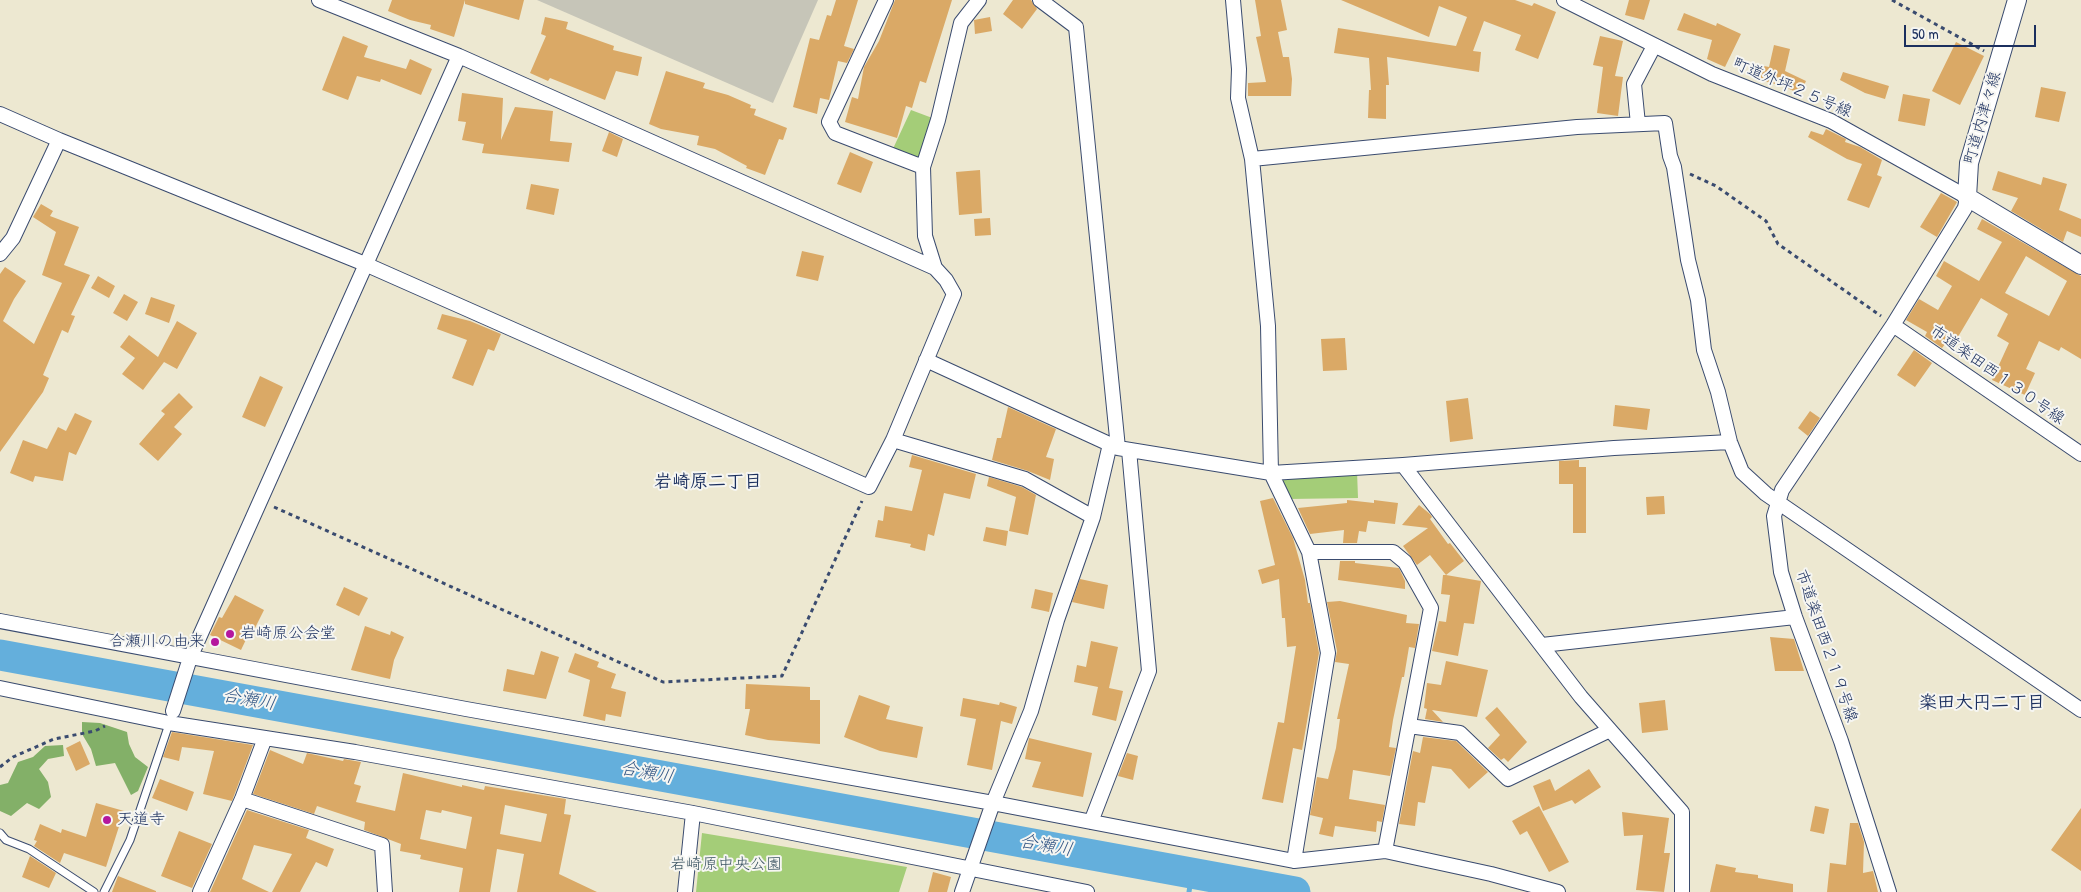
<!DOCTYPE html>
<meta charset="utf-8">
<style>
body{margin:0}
#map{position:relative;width:2081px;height:892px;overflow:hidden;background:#ede8d1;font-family:"Patrick Hand",sans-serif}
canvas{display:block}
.scale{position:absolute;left:1904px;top:25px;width:132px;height:22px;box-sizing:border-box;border:2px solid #1b2f5e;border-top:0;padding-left:6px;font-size:15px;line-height:18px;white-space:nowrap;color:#1b2f5e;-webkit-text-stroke:4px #f6f6f2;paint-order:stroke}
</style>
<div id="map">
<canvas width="2081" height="892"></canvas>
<div class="scale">50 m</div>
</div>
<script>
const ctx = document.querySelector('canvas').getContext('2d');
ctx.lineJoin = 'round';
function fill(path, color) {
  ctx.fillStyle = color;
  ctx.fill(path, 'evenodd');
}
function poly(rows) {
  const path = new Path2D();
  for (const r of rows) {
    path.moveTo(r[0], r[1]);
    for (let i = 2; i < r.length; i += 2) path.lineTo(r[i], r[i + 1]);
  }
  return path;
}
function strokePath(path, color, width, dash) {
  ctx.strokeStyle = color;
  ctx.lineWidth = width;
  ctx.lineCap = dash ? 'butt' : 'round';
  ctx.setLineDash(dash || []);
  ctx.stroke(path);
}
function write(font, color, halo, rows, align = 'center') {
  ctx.font = font + ' "Patrick Hand","Klee One",sans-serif';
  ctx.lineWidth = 4;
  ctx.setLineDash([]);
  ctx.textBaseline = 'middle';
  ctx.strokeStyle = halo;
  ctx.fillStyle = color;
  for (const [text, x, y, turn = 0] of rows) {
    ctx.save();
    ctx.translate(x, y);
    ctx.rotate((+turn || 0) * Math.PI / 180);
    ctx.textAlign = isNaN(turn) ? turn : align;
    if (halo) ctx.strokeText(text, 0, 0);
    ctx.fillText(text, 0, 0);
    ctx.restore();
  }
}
const industrial = poly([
 [537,0,818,0,773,103]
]);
const green = poly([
 [911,110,935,119,921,161,891,153],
 [1357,471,1358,498,1289,499,1280,475],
 [702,833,907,867,899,892,696,892]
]);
const forest = poly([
 [82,722,100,723,127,732,129,744,135,757,148,767,138,791,131,795,115,763,96,766,91,749,82,734],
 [63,745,64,756,48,759,39,769,48,782,51,797,39,809,27,803,11,816,0,811,0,785,8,783,18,762,33,757,45,746]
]);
const stream = poly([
 [1189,892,1192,873]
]);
const river = poly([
 [0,655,1295,892]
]);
const building = poly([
 [392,0,465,0,454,37,430,29,431,25,410,20,388,11],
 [465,0,524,0,519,20,465,4],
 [836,0,858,0,844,46,854,49,847,63,838,61,829,100,820,98,817,114,793,107,810,38,819,40,827,15,831,16],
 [895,0,952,0,926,83,920,81,912,108,906,106,897,138,845,122,852,97,858,99,864,67,879,41],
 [1013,0,1031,0,1037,9,1022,29,1003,14],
 [1255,0,1281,0,1287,30,1278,32,1283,57,1289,57,1292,79,1291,96,1248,96,1248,83,1266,82,1256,37,1261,36],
 [1341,0,1515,0,1532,6,1534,3,1556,12,1538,59,1515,50,1521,35,1484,21,1473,51,1481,52,1479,72,1387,57,1389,85,1386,85,1386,119,1368,118,1369,90,1371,90,1369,58,1334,53,1338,28,1456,46,1467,17,1439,6,1429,37],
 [1629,0,1650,0,1644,20,1625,15],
 [1684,13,1716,26,1717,23,1741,34,1725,67,1707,59,1712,40,1677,30],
 [545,17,568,22,566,29,614,46,613,50,642,57,638,76,616,71,605,100,550,78,548,81,530,73,546,36,541,34],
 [990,17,992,31,975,34,974,20],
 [343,36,368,46,364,57,406,69,410,59,432,69,421,95,381,79,380,82,357,76,348,100,322,90],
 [1600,36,1623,41,1615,76,1623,77,1618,116,1597,113,1603,67,1593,65],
 [1956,42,1984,56,1960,105,1932,91],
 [1774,45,1790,49,1785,71,1806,81,1800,94,1783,86,1760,80,1764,66,1769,67],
 [666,71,705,83,703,88,728,95,751,105,750,108,756,109,754,115,787,128,783,140,779,139,765,175,746,168,747,166,715,149,697,145,699,136,661,129,649,124],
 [1843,72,1889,86,1885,99,1865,93,1840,80],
 [2041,87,2066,92,2059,122,2035,117],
 [462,93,503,98,501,140,515,107,553,111,550,141,572,143,569,162,482,153,484,144,462,140,466,122,458,121],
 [1903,94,1930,99,1925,126,1898,121],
 [1826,129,1846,139,1845,142,1860,147,1882,160,1877,175,1882,177,1869,208,1847,200,1862,164,1847,159,1808,137,1811,131,1823,135],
 [609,132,623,139,617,157,602,151],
 [850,152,873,162,861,193,837,184],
 [980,170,982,213,959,215,956,172],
 [1998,171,2041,185,2043,177,2067,184,2059,210,2081,219,2081,237,2067,231,2063,242,2011,211,2018,198,1992,190],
 [531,184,559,189,554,215,526,209],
 [1941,193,1957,202,1937,237,1920,227],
 [41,204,53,211,50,216,79,227,64,265,90,275,71,315,75,316,68,333,62,330,43,375,49,378,43,392,0,452,0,274,5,267,26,281,14,299,3,321,34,344,62,283,42,275,56,232,33,217],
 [990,218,991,235,975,236,974,219],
 [1982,219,2081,276,2081,359,2061,347,2059,351,2039,341,2026,369,2035,373,2025,395,1992,380,2009,343,1997,336,2008,314,1981,298,1952,347,1946,343,1942,348,1925,336,1927,332,1906,320,1919,299,1938,310,1952,286,1936,276,1944,261,1979,281,2002,242,1977,229],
 [2026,256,2067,281,2049,316,2005,293],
 [802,251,824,256,818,281,796,276],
 [98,276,115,286,109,298,91,288],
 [124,294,138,302,127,321,113,313],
 [151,297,175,305,169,323,145,314],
 [442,314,470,321,501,334,494,351,488,349,473,386,452,378,467,340,437,329],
 [177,321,197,333,177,369,164,362,143,390,122,374,135,358,120,347,129,335,158,357],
 [1345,338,1347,370,1323,371,1321,339],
 [1914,350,1932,363,1915,387,1897,375],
 [260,376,283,387,265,427,242,417],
 [179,393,193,407,174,427,182,434,158,461,139,444,165,414,161,411],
 [1468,398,1473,439,1450,442,1446,401],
 [1615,405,1650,409,1647,430,1613,426],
 [1008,407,1056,429,1046,457,1054,459,1050,480,1028,471,992,460,997,438,1001,438],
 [1810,411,1820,418,1808,436,1798,428],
 [75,413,92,421,76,455,69,452,63,481,35,476,33,482,10,473,23,440,47,449,58,427,66,431],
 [912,455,976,474,970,499,944,493,934,536,928,534,925,551,910,547,911,544,875,537,878,520,883,521,885,506,912,511,922,470,909,467],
 [1579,460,1579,467,1586,467,1586,533,1573,533,1573,484,1559,484,1559,461],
 [989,477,1022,487,1036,495,1028,535,1009,531,1016,497,987,486],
 [1664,496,1665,514,1647,515,1646,497],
 [1273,498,1293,538,1305,580,1308,603,1310,603,1319,653,1302,750,1293,748,1283,803,1262,799,1278,722,1284,723,1296,646,1287,647,1285,618,1282,618,1279,579,1262,584,1258,570,1275,565,1260,501],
 [1347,500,1374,503,1374,500,1398,503,1395,524,1368,521,1366,532,1359,531,1357,543,1343,543,1344,530,1310,534,1298,508,1347,503],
 [1419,505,1430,514,1432,517,1430,519,1448,544,1450,543,1464,561,1446,575,1481,581,1474,624,1464,623,1458,656,1432,651,1439,621,1446,622,1450,595,1441,594,1443,575,1446,575,1430,555,1417,565,1403,546,1428,528,1402,525],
 [986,527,1008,531,1006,546,983,541],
 [1340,561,1355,561,1355,563,1399,568,1405,581,1405,589,1338,580],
 [1080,579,1108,585,1104,609,1072,602],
 [344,587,368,598,359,616,336,605],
 [1035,589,1053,593,1049,612,1031,608],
 [235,595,264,610,255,628,252,627,241,650,210,635,219,617,222,618],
 [1340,601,1407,615,1406,623,1419,624,1415,648,1409,647,1404,677,1402,677,1393,720,1389,747,1396,748,1390,776,1353,770,1349,799,1385,805,1382,822,1377,821,1376,832,1335,826,1333,837,1319,834,1323,818,1310,815,1317,777,1328,779,1336,748,1340,719,1337,719,1349,664,1335,662,1337,651,1327,602],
 [365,626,390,635,391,631,404,637,394,660,390,679,351,670],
 [1770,637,1794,639,1804,671,1775,671],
 [1091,641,1118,647,1109,688,1123,691,1116,721,1092,715,1098,687,1074,682,1077,665,1086,667],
 [541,651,559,657,546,699,503,691,507,669,534,675],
 [575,653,599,662,597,667,616,674,611,688,626,692,621,717,606,714,605,721,583,716,590,680,568,672],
 [1446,661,1488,670,1477,717,1432,710,1443,722,1425,719,1427,709,1424,708,1427,683,1441,685],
 [746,684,810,687,810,700,820,700,820,744,768,740,745,735,750,709,745,709],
 [859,695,890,706,886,719,923,727,917,758,880,751,844,737],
 [963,698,999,705,1000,702,1017,707,1012,724,1001,721,992,770,967,765,976,719,960,716],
 [1665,700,1668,730,1642,733,1639,703],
 [1497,707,1527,742,1508,762,1504,758,1501,760,1488,748,1500,735,1485,718],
 [172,732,253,745,232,801,203,794,214,751,182,747,179,761,163,757],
 [1423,737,1456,741,1488,772,1469,789,1451,769,1432,766,1425,803,1418,802,1415,826,1399,824,1413,751,1420,753],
 [1029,738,1092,753,1083,797,1032,787,1041,762,1025,759],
 [80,741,90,764,76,771,66,748],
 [270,750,303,764,307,753,343,761,344,759,361,762,354,784,361,786,356,802,395,811,403,773,462,787,462,785,484,790,485,786,566,799,564,814,571,815,559,874,597,892,517,892,524,854,497,849,490,892,459,892,463,868,420,859,421,855,400,851,401,844,364,830,365,822,317,806,314,814,253,794],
 [505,805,547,814,541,842,500,834],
 [426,810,441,813,442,810,472,817,466,849,420,839],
 [1127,753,1138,756,1133,780,1118,776],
 [1589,769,1601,787,1575,804,1572,800,1543,811,1533,786,1550,779,1555,791],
 [160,779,194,792,187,811,152,798],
 [96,803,124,811,106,867,64,853,60,863,34,846,37,841,34,840,40,824,61,833,62,829,86,837],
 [1539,806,1569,862,1549,872,1527,831,1520,835,1512,821],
 [1815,806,1829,809,1824,834,1810,831],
 [2081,808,2081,871,2051,850],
 [247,810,309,830,306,838,334,849,327,867,316,862,300,892,272,892,292,854,254,845,242,879,269,892,210,892],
 [1622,812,1669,818,1664,853,1670,853,1664,892,1636,890,1643,835,1624,836],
 [1850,823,1858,823,1864,842,1863,873,1873,871,1878,892,1827,892,1830,863,1846,865],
 [179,831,212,844,192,888,161,876],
 [30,856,56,873,49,888,22,877],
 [1716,864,1736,868,1735,872,1758,875,1758,878,1793,884,1793,892,1710,892],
 [933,872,951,877,947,892,928,892],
 [118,876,156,891,156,892,112,892]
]);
const path = poly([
 [1892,0,1984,51],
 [1690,174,1716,186,1766,221,1778,244,1881,316],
 [274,507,663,682,782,676,862,501],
 [0,767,13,757,54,739,95,731,105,726]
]);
const service = poly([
 [0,833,6,840,29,849,94,892],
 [104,892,130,840,170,721]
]);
const minor = poly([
 [886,0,829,122,835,133,923,167],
 [1040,0,1076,27,1118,448],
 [1233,0,1239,69,1238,98,1252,159,1268,326,1271,473,1309,552,1328,653,1294,861],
 [1564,0,1712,74,1831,121,1967,197,1965,208,1893,325,1782,490,1774,516,1781,572,1795,617,1841,741,1889,892],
 [0,114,59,140,365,264,869,487,893,440,954,294,946,280,935,268,459,56,319,0],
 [1638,124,1634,84,1654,46],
 [1252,159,1577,127,1665,123,1670,156,1674,167,1688,260,1698,300,1704,350,1718,392,1730,442,1742,472,1766,494,2081,710],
 [0,254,13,238,59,140],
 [935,268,925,236,923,167,938,120,961,23,979,0],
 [1893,325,2081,454],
 [926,360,1118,448,1271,473,1403,465,1614,448,1730,442],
 [893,440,1025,479,1093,517,1057,620,1031,711,993,803,962,892],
 [1403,465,1581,697,1682,812,1682,892],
 [1093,517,1110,444],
 [1309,552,1393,552,1405,562,1431,608,1385,851],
 [0,621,466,709,993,803,1294,861,1385,851,1491,874,1558,892],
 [1542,645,1795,617],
 [0,688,169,723,355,752,693,813,1087,892],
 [173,711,190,658,459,56],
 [1409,726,1460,733,1508,779,1610,730],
 [242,799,382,845,385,892],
 [1091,822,1149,671,1129,450],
 [200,892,242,799,265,738],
 [685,892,693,813]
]);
const tertiary = poly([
 [2017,0,1969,163,1967,197,2081,265]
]);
const markers = [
 [230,634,5,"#b5179e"],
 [215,642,5,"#b5179e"],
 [107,820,5,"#b5179e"]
];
const streetNames = [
 ["町道外坪２５号線",1792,88,23],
 ["町道内津々線",1983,118,-74],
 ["市道楽田西１３０号線",1997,375,35],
 ["市道楽田西２１９号線",1826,646,71]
];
const poiNames = [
 ["岩崎原公会堂",240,634],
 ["合瀬川の由来",205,642,"right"],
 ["天道寺",117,820]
];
const parkNames = [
 ["岩崎原中央公園",726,865]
];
const neighbourhoodNames = [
 ["岩崎原二丁目",708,482],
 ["楽田大円二丁目",1982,703]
];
const waterNames = [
 ["合瀬川",249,700,10],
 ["合瀬川",647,773,10],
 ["合瀬川",1046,846,10]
];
fill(industrial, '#c6c5b8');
fill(green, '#a4cd78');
fill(forest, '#83b068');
strokePath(stream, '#64afdc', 5);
strokePath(river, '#64afdc', 31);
fill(building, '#daa966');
strokePath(service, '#3a4b6f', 9);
strokePath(minor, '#3a4b6f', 16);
strokePath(tertiary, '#3a4b6f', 20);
strokePath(path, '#3a4b6f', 3, [4, 4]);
strokePath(service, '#fff', 7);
strokePath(minor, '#fff', 14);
strokePath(tertiary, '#fff', 18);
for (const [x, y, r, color] of markers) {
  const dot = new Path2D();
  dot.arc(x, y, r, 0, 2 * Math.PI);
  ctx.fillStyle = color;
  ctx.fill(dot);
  strokePath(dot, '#f6f6f2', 2);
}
write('16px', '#1b2f5e', '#f6f6f2', streetNames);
write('16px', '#1b2f5e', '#f6f6f2', poiNames, 'left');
write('16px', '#3d5664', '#f6f6f2', parkNames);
write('bold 18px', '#1b2f5e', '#f6f6f2', neighbourhoodNames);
write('italic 18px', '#315584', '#f6f6f2', waterNames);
</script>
